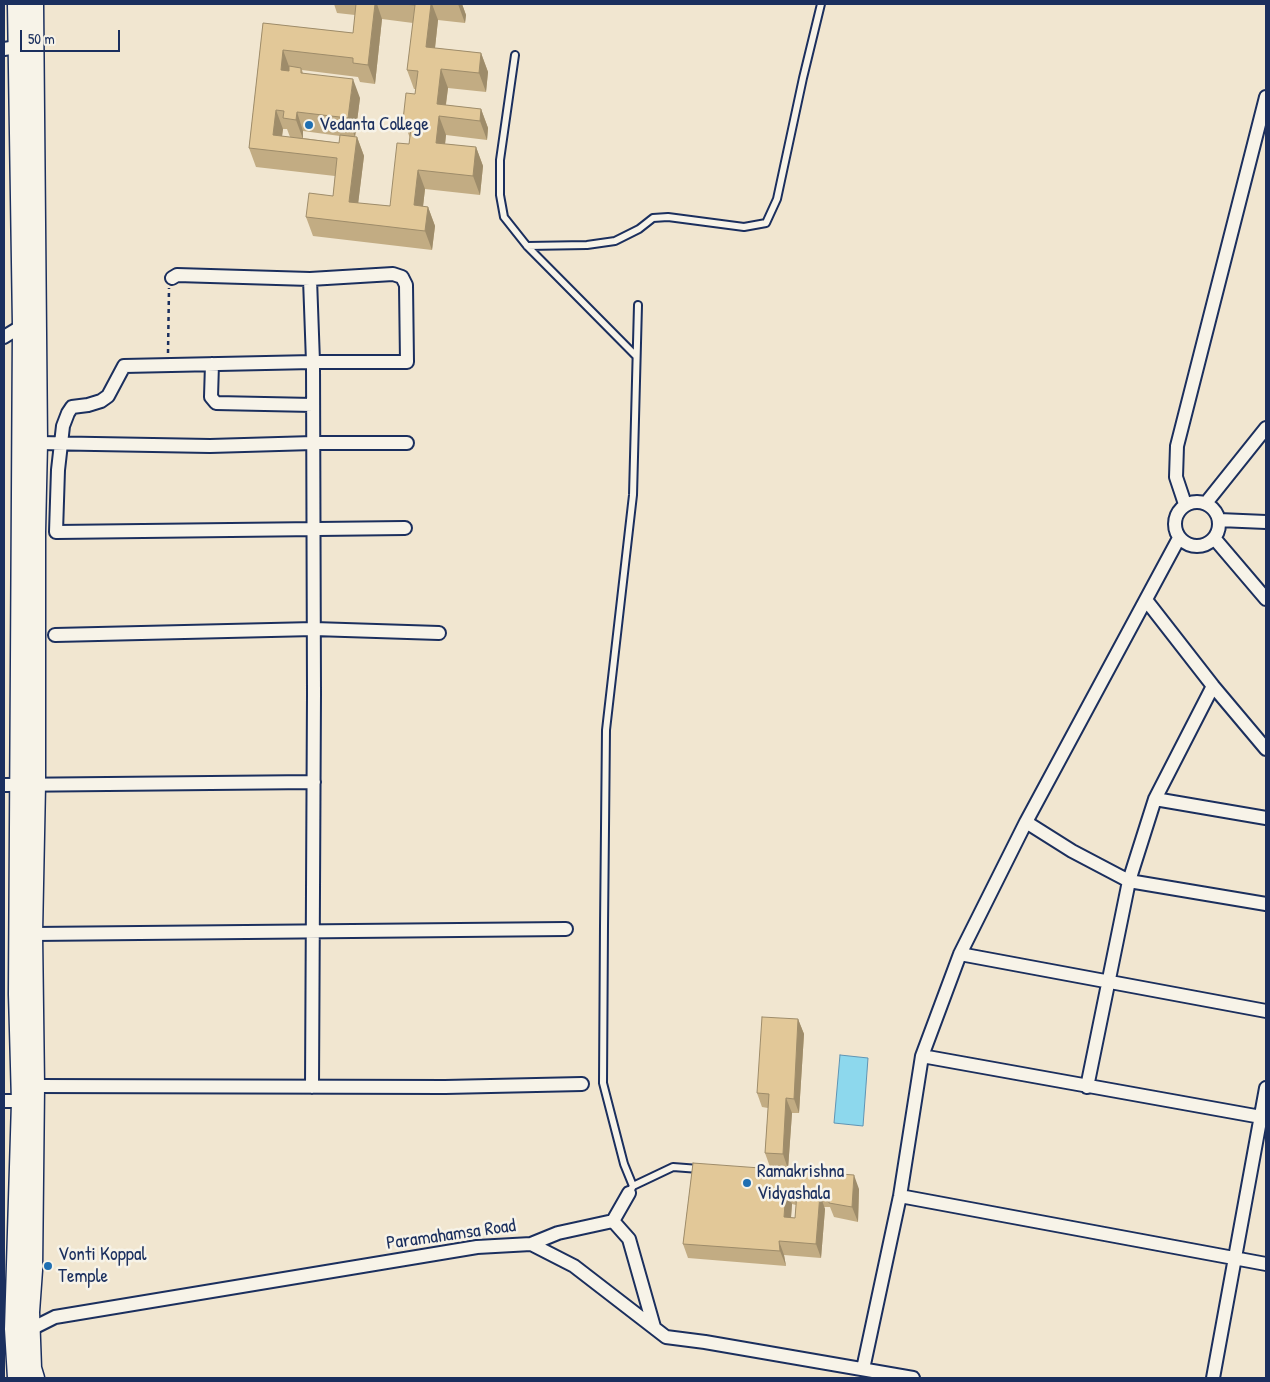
<!DOCTYPE html>
<style>
body{margin:0}
#map{position:relative;width:1270px;height:1382px;overflow:hidden;background:#f1e6d0;font-family:"Patrick Hand",sans-serif}
canvas{display:block}
.frame{position:absolute;inset:0;border:5px solid #1b2f5e;pointer-events:none}
.scale{position:absolute;left:20px;top:30px;width:100px;height:22px;box-sizing:border-box;border:2px solid #1b2f5e;border-top:0;padding-left:6px;font-size:15px;line-height:18px;white-space:nowrap;color:#1b2f5e;-webkit-text-stroke:4px #f7f3e8;paint-order:stroke}
</style>
<div id="map">
<canvas width="1270" height="1382"></canvas>
<div class="frame"></div>
<div class="scale">50 m</div>
</div>
<script>
const ctx = document.querySelector('canvas').getContext('2d');
ctx.lineJoin = 'round';
function fill(path, color) {
  ctx.fillStyle = color;
  ctx.fill(path, 'evenodd');
}
function poly(rows) {
  const path = new Path2D();
  for (const r of rows) {
    if (r.length === 3) {
      path.moveTo(r[0] + r[2], r[1]);
      path.arc(r[0], r[1], r[2], 0, 2 * Math.PI);
      continue;
    }
    path.moveTo(r[0], r[1]);
    for (let i = 2; i < r.length; i += 2) path.lineTo(r[i], r[i + 1]);
  }
  return path;
}
function strokePath(path, color, width, dash) {
  ctx.strokeStyle = color;
  ctx.lineWidth = width;
  ctx.lineCap = dash ? 'butt' : 'round';
  ctx.setLineDash(dash || []);
  ctx.stroke(path);
}
function write(font, color, halo, rows, align = 'center') {
  ctx.font = font + ' "Patrick Hand",sans-serif';
  ctx.lineWidth = 5;
  ctx.setLineDash([]);
  ctx.textBaseline = 'middle';
  ctx.strokeStyle = halo;
  ctx.fillStyle = color;
  for (const [text, x, y, turn = 0] of rows) {
    ctx.save();
    ctx.translate(x, y);
    ctx.rotate((+turn || 0) * Math.PI / 180);
    ctx.textAlign = isNaN(turn) ? turn : align;
    if (halo) ctx.strokeText(text, 0, 0);
    ctx.fillText(text, 0, 0);
    ctx.restore();
  }
}
const water = poly([
 [840,1055,868,1058,863,1126,834,1123,840,1055]
]);
const path = poly([
 [168,353,169,288]
]);
const service = poly([
 [515,55,500,160,500,195,504,217,527,246,636,356],
 [527,246,587,245,615,241,639,229,653,218,668,217,744,227,766,223,777,199,803,78,821,4],
 [633,1186,673,1167,699,1169],
 [629,1193,633,1186,624,1164,603,1083,604,926,606,730,633,495,638,305]
]);
const minor = poly([
 [4,49,24,46],
 [172,278,177,275,310,279,393,274,402,277,406,285,407,362,313,362,124,366,108,396,101,401,88,405,72,407,68,413,63,426,58,470,56,532,405,528],
 [310,279,313,362,314,694,312,1087],
 [4,337,22,326],
 [212,364,211,397,216,403,313,405],
 [38,443,210,446,313,443,407,443],
 [1197,524,22],
 [1206,503,1266,428],
 [1185,504,1176,477,1177,446,1266,97],
 [1219,520,1266,522],
 [1214,538,1266,599],
 [1146,600,1213,686,1266,749],
 [55,635,314,629,439,633],
 [4,785,314,782],
 [1155,799,1266,818],
 [1026,822,1072,851,1129,881,1266,904],
 [33,934,566,929],
 [960,954,1266,1011],
 [922,1056,1261,1117],
 [35,1086,445,1087,582,1084],
 [1087,1087,1129,881,1155,799,1213,686],
 [4,1101,29,1101],
 [900,1196,1266,1264],
 [613,1221,629,1193],
 [531,1244,558,1233,613,1221,629,1239,654,1327],
 [31,1329,55,1317,477,1247,531,1244,574,1266,666,1337,705,1342,913,1378],
 [863,1369,900,1196,922,1056,960,954,1026,822,1179,538],
 [1213,1378,1266,1088]
]);
const secondary = poly([
 [17,4,22,326,18,994,21,1102,14,1329,17,1378],
 [34,4,38,443,36,532,36,785,33,934,35,1086,33,1270,30,1312,32,1368,35,1378]
]);
const wall = poly([
 [334,4,462,4,466,15,465,23,438,20,435,48,481,53,488,72,486,92,448,88,446,105,481,109,488,128,487,140,446,135,445,144,476,147,483,166,480,195,425,189,423,206,428,207,435,226,432,250,313,236,306,217,333,196,335,176,256,167,249,148,263,23,353,33,355,15,337,13],
 [382,19,413,23,407,70,414,89,416,89,415,94,403,120,410,138,409,144,390,206,358,203,364,156,357,137,355,137,360,98,303,73,302,70,358,77,360,82,375,84],
 [283,129,287,129,290,137,282,136],
 [303,131,340,136,339,143,303,138],
 [798,1019,804,1034,799,1113,792,1113,788,1169,770,1167,765,1153,768,1108,762,1107,757,1093],
 [693,1163,859,1189,858,1222,834,1217,830,1207,824,1207,825,1209,821,1258,784,1255,786,1266,688,1258,683,1244],
 [792,1204,796,1205,795,1218,791,1217]
]);
const shadedWall = poly([
 [375,4,377,4,382,19,375,84,368,65],
 [431,4,432,4,438,20,433,66,426,47],
 [458,4,462,4,466,15,465,23],
 [283,50,290,69,288,89,281,70],
 [481,53,488,72,486,92,479,73],
 [441,69,448,88,444,117,437,104],
 [353,79,360,98,355,137,348,118],
 [481,109,488,128,487,140,480,121],
 [276,110,283,129,280,151,273,135],
 [297,112,303,131,303,139,296,120],
 [439,116,446,135,443,162,436,143],
 [357,137,364,156,356,221,349,202],
 [476,147,483,166,480,195,473,176],
 [418,170,425,189,421,224,414,205],
 [428,207,435,226,432,250,425,231],
 [798,1019,804,1034,799,1113,794,1099],
 [786,1098,792,1113,788,1169,783,1154],
 [854,1175,859,1189,858,1222,852,1207],
 [786,1190,792,1204,790,1231,784,1217],
 [820,1194,825,1209,821,1258,816,1244],
 [779,1241,784,1255,786,1266,780,1251]
]);
const building = poly([
 [356,4,375,4,368,65,353,63,353,58,283,50,281,70,289,71,289,66,301,68,301,73,353,79,348,118,297,112,296,120,283,118,284,111,276,110,273,135,339,143,340,135,357,137,349,202,390,206,397,143,409,144,412,121,403,120,406,93,415,94,418,71,407,70,415,5,403,4,431,4,426,47,481,53,479,73,441,69,437,104,481,109,480,121,439,116,436,143,476,147,473,176,418,170,414,205,428,207,425,231,306,217,309,193,333,196,337,158,249,148,263,23,353,33,356,4],
 [762,1017,798,1019,794,1099,786,1098,783,1154,765,1153,769,1094,757,1093,762,1017],
 [693,1163,854,1175,852,1207,829,1203,829,1193,786,1190,784,1217,795,1218,797,1193,820,1194,816,1244,779,1241,780,1251,683,1244,693,1163]
]);
const markers = [
 [309,125,5,"#1f6fb2"],
 [747,1183,5,"#1f6fb2"],
 [48,1266,5,"#1f6fb2"]
];
const poiNames = [
 ["Vedanta College",319,125],
 ["Ramakrishna",757,1172],
 ["Vidyashala",757,1194],
 ["Vonti Koppal",58,1255],
 ["Temple",58,1277]
];
const streetNames = [
 ["Paramahamsa Road",451,1235,-8]
];
fill(water, '#8dd8ed');
strokePath(water, '#5f94b4', 1);
strokePath(service, '#1b2f5e', 10);
strokePath(minor, '#1b2f5e', 16);
strokePath(secondary, '#1b2f5e', 21);
strokePath(path, '#1b2f5e', 2.5, [4, 4]);
strokePath(service, '#f7f3e8', 6);
strokePath(minor, '#f7f3e8', 12);
strokePath(secondary, '#f7f3e8', 18);
fill(wall, '#c2ac83');
fill(shadedWall, '#9e8c6a');
fill(building, '#e2c898');
strokePath(building, '#9e8c6a', 1);
for (const [x, y, r, color] of markers) {
  const dot = new Path2D();
  dot.arc(x, y, r, 0, 2 * Math.PI);
  ctx.fillStyle = color;
  ctx.fill(dot);
  strokePath(dot, '#f7f3e8', 2);
}
write('19px', '#1b2f5e', '#f7f3e8', poiNames, 'left');
write('19px', '#1b2f5e', '#f7f3e8', streetNames);
</script>
